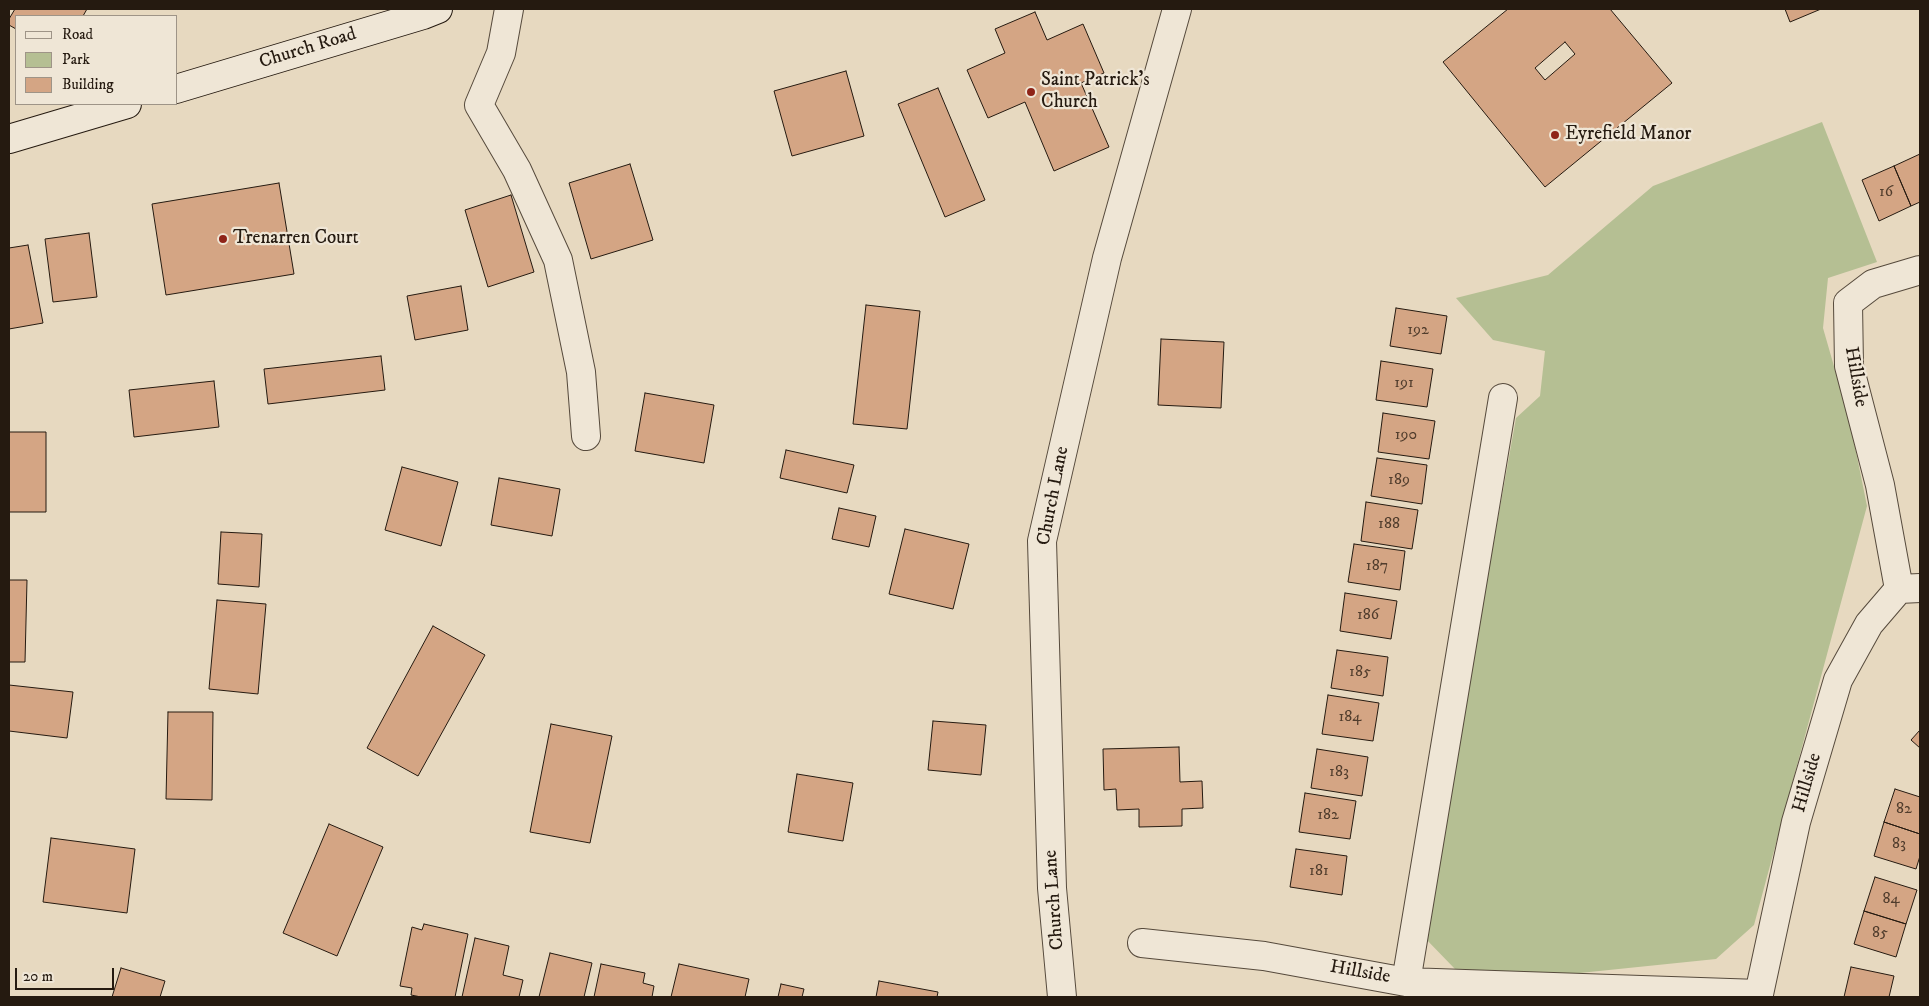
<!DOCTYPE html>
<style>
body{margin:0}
#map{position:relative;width:1929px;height:1006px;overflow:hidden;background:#e7d9c0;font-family:"IM FELL DW Pica",serif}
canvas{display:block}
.frame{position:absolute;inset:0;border:10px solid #251a10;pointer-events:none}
.legend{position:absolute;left:15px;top:15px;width:162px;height:90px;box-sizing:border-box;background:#efe6d6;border:1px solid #9e9487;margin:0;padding:6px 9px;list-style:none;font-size:15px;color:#251a10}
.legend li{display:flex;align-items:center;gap:10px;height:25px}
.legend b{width:25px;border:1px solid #9e9487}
.scale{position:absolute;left:15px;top:968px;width:99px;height:22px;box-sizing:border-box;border:2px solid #251a10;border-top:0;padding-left:6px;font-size:15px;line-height:18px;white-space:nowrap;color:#251a10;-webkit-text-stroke:4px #efe6d6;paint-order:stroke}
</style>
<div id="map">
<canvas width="1929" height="1006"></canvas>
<div class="frame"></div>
<ul class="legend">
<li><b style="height:6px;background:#efe6d6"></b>Road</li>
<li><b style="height:14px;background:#b5bf93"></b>Park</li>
<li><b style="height:14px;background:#d4a584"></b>Building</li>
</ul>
<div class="scale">20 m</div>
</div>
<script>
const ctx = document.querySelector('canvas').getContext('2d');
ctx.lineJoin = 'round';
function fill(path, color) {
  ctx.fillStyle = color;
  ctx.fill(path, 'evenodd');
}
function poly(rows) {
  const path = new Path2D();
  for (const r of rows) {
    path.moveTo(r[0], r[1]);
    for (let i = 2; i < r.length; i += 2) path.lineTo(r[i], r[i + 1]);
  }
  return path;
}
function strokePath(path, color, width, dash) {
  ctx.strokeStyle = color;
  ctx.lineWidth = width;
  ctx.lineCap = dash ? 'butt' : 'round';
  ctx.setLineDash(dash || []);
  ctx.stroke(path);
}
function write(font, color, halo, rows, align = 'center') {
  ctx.font = font + ' "IM FELL DW Pica",serif';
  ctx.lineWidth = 4.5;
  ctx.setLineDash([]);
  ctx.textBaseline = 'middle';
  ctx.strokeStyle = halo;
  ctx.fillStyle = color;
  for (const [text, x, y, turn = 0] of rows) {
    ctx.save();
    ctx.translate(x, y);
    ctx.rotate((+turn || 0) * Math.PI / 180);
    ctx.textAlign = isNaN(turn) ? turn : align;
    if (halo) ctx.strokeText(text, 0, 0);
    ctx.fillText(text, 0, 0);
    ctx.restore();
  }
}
const green = poly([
 [1822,122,1877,262,1828,278,1823,328,1850,422,1867,506,1754,925,1716,959,1531,978,1455,969,1423,936,1516,418,1540,396,1545,351,1493,340,1456,298,1548,275,1653,186]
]);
const building = poly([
 [15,9,87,9,83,16,16,16,16,29,9,25,9,19,15,9],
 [1508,9,1610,9,1672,83,1545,187,1443,62,1508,9],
 [1565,42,1575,54,1545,80,1535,68,1565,42],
 [1785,9,1821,9,1790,22,1785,9],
 [1035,12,1047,40,1083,24,1104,73,1081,83,1109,147,1054,171,1025,102,988,118,967,70,1005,53,995,29,1035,12],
 [846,71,864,136,792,156,774,91,846,71],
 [938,88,985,200,945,217,898,104,938,88],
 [1920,154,1920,202,1911,206,1894,166,1920,154],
 [630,164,653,240,591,259,569,183,630,164],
 [1894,166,1911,206,1879,221,1862,180,1894,166],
 [279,183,294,274,166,295,152,204,279,183],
 [511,195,534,272,488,287,465,210,511,195],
 [89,233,97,297,53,302,45,239,89,233],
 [28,245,43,323,9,329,9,248,28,245],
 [461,286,468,330,415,340,407,296,461,286],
 [866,305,920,311,907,429,853,424,866,305],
 [1396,308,1447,316,1441,354,1390,346,1396,308],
 [1161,339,1224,342,1221,408,1158,405,1161,339],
 [381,356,385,390,268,404,264,369,381,356],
 [1381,361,1433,369,1427,407,1376,400,1381,361],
 [214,381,219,427,134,437,129,390,214,381],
 [645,393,714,405,704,463,635,451,645,393],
 [1383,413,1435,421,1429,459,1378,452,1383,413],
 [9,432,46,432,46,512,9,512,9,432],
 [786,450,854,465,847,493,780,478,786,450],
 [1377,458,1427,465,1422,504,1371,496,1377,458],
 [402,467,458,482,441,546,385,530,402,467],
 [499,478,560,489,552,536,491,525,499,478],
 [1366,502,1418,510,1412,549,1361,541,1366,502],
 [839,508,876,516,869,547,832,539,839,508],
 [905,529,969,544,953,609,889,594,905,529],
 [221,532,262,534,259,587,218,584,221,532],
 [1354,544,1405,551,1400,590,1348,582,1354,544],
 [9,580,27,580,25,662,9,662,9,580],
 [1345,593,1397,601,1391,639,1340,631,1345,593],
 [217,600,266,604,258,694,209,689,217,600],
 [433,626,485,655,418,776,367,748,433,626],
 [1337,650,1388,657,1383,696,1331,688,1337,650],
 [9,685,73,692,67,738,9,731,9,685],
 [1328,695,1379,703,1373,741,1322,734,1328,695],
 [168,712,213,712,212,800,166,799,168,712],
 [933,721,986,725,981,775,928,770,933,721],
 [551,724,612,736,590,843,530,832,551,724],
 [1920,730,1920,748,1911,740,1920,730],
 [1179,747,1180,782,1202,781,1203,808,1182,809,1182,826,1139,827,1139,809,1117,810,1116,789,1104,790,1103,749,1179,747],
 [1317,749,1368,757,1362,796,1311,788,1317,749],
 [797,774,853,783,843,841,788,832,797,774],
 [1895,789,1920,797,1920,834,1884,822,1895,789],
 [1305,793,1356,801,1350,839,1299,832,1305,793],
 [1884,822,1920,834,1920,856,1916,869,1874,856,1884,822],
 [329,824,383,847,337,956,283,933,329,824],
 [51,838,135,849,127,913,43,902,51,838],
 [1296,849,1347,856,1342,895,1290,887,1296,849],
 [1875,877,1917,890,1906,924,1864,911,1875,877],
 [1864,911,1906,924,1896,957,1854,944,1864,911],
 [424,924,468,934,455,997,421,997,411,995,412,988,400,986,412,927,422,930,424,924],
 [475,938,509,946,503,975,523,980,519,997,462,997,475,938],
 [550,953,592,963,584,997,539,997,550,953],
 [601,964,645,973,643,983,654,986,652,997,594,997,601,964],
 [679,964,749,979,745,997,671,997,679,964],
 [1851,967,1894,976,1889,997,1844,997,1851,967],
 [121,968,165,981,160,997,112,997,121,968],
 [879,981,938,992,937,997,876,997,879,981],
 [781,984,804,989,802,997,778,997,781,984]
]);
const minor = poly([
 [509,9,501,53,479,105,517,170,558,260,581,372,586,436],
 [1899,589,1880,485,1849,366,1848,303,1873,284,1920,270],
 [1142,943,1264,956,1406,982,1759,994,1796,822,1838,680,1869,624,1899,589,1920,588],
 [1406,982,1503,398],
 [1062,997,1052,888,1042,541,1107,258,1177,9]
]);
const secondary = poly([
 [176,89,423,15,438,9],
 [9,139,127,104]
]);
const markers = [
 [1031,92,5,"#8f2418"],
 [1555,135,5,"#8f2418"],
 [223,239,5,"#8f2418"]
];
const numberNames = [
 ["16",1886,193],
 ["192",1418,331],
 ["191",1404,384],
 ["190",1406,436],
 ["189",1399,481],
 ["188",1389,525],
 ["187",1377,567],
 ["186",1368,616],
 ["185",1360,673],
 ["184",1350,718],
 ["183",1339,773],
 ["82",1904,810],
 ["182",1328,816],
 ["83",1899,845],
 ["181",1319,872],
 ["84",1891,900],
 ["85",1880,934]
];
const streetNames = [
 ["Church Road",308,49,-17],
 ["Hillside",1855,377,80],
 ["Church Lane",1054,496,-79],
 ["Hillside",1808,783,-74],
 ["Church Lane",1055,900,-94],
 ["Hillside",1360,973,10]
];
const poiNames = [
 ["Saint Patrick's",1041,81],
 ["Church",1041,103],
 ["Eyrefield Manor",1565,135],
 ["Trenarren Court",233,239]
];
fill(green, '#b5bf93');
fill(building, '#d4a584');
strokePath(building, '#251a10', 1);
strokePath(minor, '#564a3c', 30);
strokePath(secondary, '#251a10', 30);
strokePath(minor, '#efe6d6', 28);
strokePath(secondary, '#efe6d6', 28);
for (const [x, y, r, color] of markers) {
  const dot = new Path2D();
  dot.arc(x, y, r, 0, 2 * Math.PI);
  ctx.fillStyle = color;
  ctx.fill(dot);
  strokePath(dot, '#efe6d6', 2);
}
write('16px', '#513d2d', null, numberNames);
write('19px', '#251a10', '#efe6d6', streetNames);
write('19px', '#251a10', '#efe6d6', poiNames, 'left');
</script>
